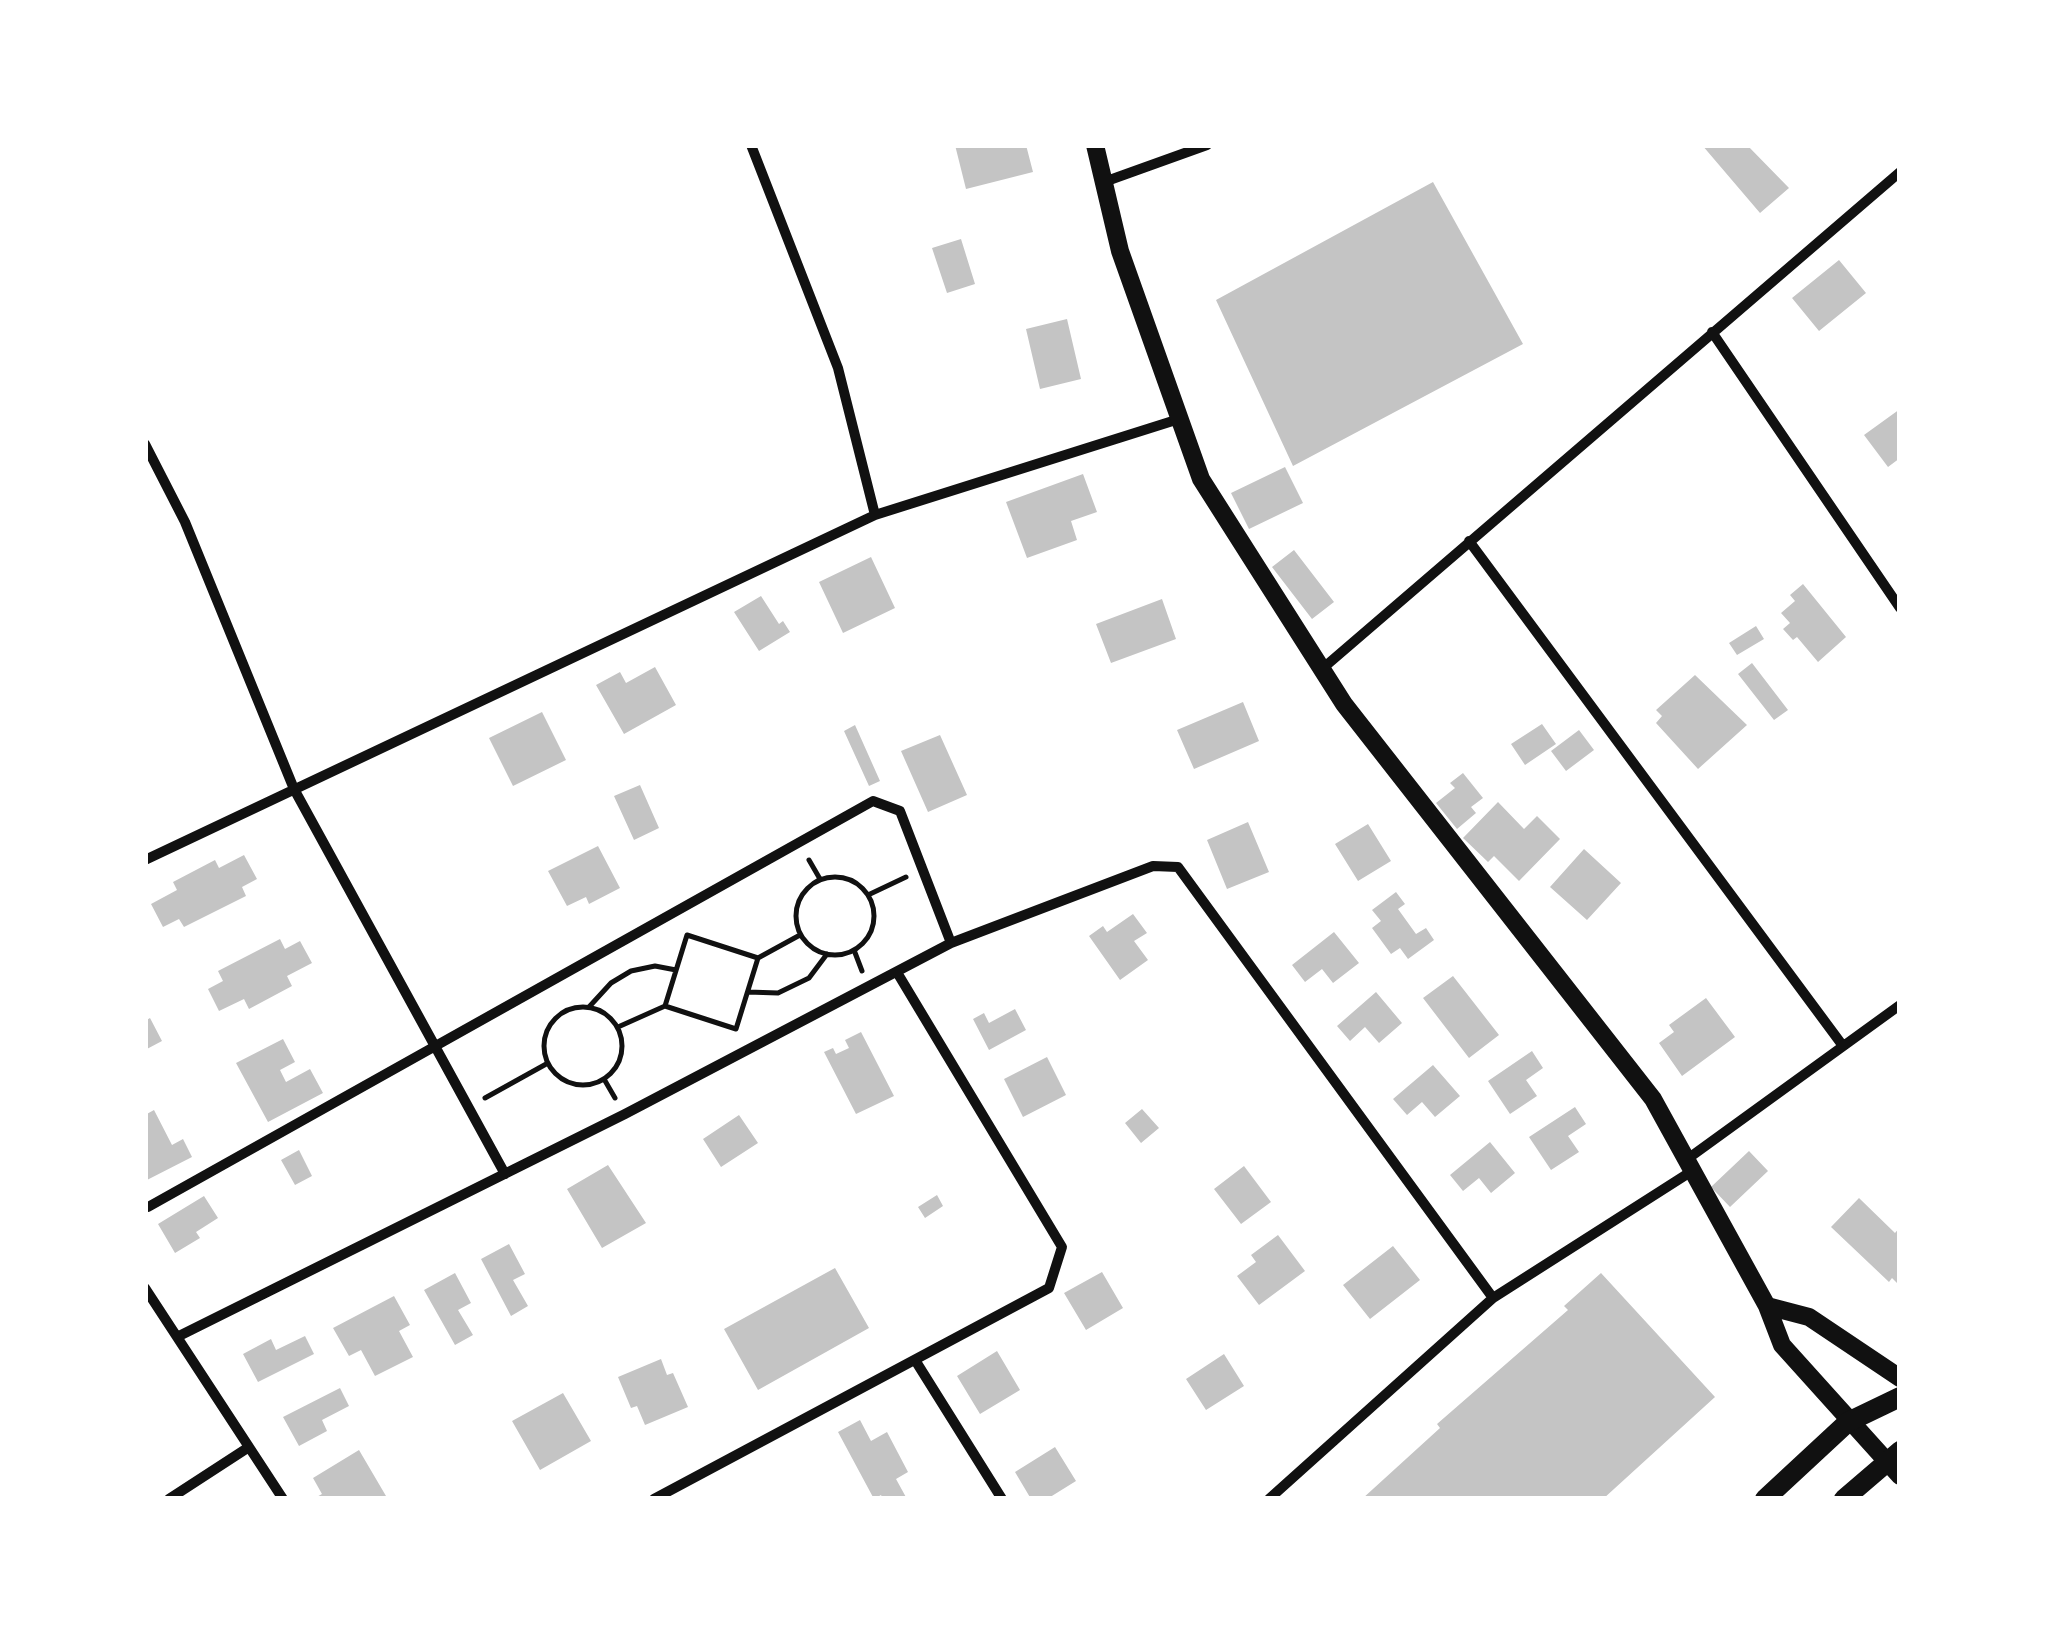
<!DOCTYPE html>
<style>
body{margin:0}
#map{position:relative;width:2045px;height:1644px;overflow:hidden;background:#fff;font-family:"Roboto Condensed",sans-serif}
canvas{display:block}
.frame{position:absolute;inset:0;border:148px solid #fff;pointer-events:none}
</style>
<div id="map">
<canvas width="2045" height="1644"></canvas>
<div class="frame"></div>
</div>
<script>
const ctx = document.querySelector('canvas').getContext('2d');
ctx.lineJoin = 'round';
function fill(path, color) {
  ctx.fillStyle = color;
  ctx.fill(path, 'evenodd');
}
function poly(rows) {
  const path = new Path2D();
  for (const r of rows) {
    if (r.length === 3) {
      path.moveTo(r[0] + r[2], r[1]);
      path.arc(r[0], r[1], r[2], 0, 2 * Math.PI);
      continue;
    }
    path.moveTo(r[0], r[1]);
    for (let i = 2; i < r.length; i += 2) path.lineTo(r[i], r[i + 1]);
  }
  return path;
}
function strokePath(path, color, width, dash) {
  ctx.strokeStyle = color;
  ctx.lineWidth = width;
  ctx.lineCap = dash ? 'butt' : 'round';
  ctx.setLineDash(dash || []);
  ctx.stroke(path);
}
const building = poly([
 [955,145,1026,145,1033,172,966,189],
 [1702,145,1747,145,1789,188,1760,213],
 [1433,182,1523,344,1293,466,1216,300],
 [961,239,975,284,947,293,932,248],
 [1839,260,1866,293,1819,331,1792,298],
 [1067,319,1081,379,1040,389,1026,329],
 [1900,409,1900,458,1888,467,1864,435],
 [1285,467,1303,503,1249,529,1231,493],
 [1083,474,1097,512,1071,521,1077,540,1027,558,1006,502],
 [1294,550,1334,602,1312,619,1272,567],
 [871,557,895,608,843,633,819,582],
 [1803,584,1846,637,1818,662,1797,637,1793,640,1783,629,1790,623,1781,613,1795,601,1790,595],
 [761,596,779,624,783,621,790,632,759,651,734,612],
 [1162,599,1176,639,1111,663,1096,624],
 [1756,626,1764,639,1737,655,1729,643],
 [1752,663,1788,710,1774,720,1738,674],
 [655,667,676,705,624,734,596,685,620,672,626,683],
 [1695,675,1747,725,1698,769,1656,723,1662,716,1656,710],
 [1243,702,1259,741,1194,769,1177,730],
 [542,712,566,760,513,786,489,738],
 [1542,724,1556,744,1525,765,1511,744],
 [855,725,880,781,869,786,844,731],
 [1579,730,1594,750,1566,771,1551,751],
 [940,735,967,795,928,812,901,751],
 [1463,773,1483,798,1471,807,1476,813,1457,829,1436,803,1455,788,1450,783],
 [640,785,659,828,634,840,614,796],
 [1498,802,1524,829,1537,816,1560,839,1519,881,1494,856,1488,862,1463,838],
 [1248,822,1269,872,1227,889,1207,840],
 [1368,824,1391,861,1358,881,1335,844],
 [598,846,620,888,589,904,586,897,567,906,548,871],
 [1584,849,1621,883,1587,920,1550,887],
 [244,855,257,879,242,887,246,896,184,927,179,919,163,927,151,904,177,890,173,882,215,860,219,868],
 [1396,892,1405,904,1398,909,1416,934,1426,928,1434,940,1408,959,1400,948,1391,954,1372,928,1381,921,1372,910],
 [1133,914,1147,933,1134,941,1148,960,1120,980,1089,936,1103,926,1107,932],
 [1334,932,1359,963,1333,983,1322,969,1305,982,1292,965],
 [280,939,285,949,300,941,312,963,287,976,292,986,249,1009,244,999,219,1011,208,989,223,981,218,971],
 [1453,976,1499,1035,1469,1058,1423,998],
 [1376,992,1402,1023,1379,1043,1365,1027,1350,1041,1337,1026],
 [1706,998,1735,1037,1682,1076,1659,1043,1674,1032,1669,1025],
 [1015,1009,1026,1030,989,1050,973,1019,984,1013,989,1023],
 [150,1018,162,1041,145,1050,145,1021],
 [861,1032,894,1096,856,1114,824,1052,833,1048,836,1054,849,1048,845,1040],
 [283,1039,295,1062,280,1070,286,1082,310,1069,323,1093,268,1122,236,1063],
 [1532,1051,1543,1068,1526,1080,1537,1096,1510,1114,1488,1081],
 [1047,1057,1066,1095,1023,1117,1004,1079],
 [1433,1065,1460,1096,1435,1117,1422,1102,1407,1115,1393,1099],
 [1575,1107,1586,1124,1568,1136,1579,1152,1551,1170,1529,1137],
 [1142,1109,1159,1128,1141,1143,1125,1123],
 [154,1110,172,1145,183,1139,192,1157,145,1181,145,1115],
 [739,1115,758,1143,721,1167,703,1139],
 [1490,1142,1515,1173,1491,1193,1479,1178,1463,1191,1450,1175],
 [299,1150,312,1176,295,1185,281,1160],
 [1749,1151,1768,1171,1730,1207,1711,1187],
 [608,1165,646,1223,602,1248,567,1189],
 [1244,1166,1271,1202,1241,1224,1214,1189],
 [937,1195,943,1206,925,1218,918,1207],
 [204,1196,218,1218,196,1232,200,1238,175,1253,158,1224],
 [1859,1198,1895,1233,1900,1227,1900,1286,1892,1278,1889,1282,1831,1227],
 [1278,1235,1305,1271,1259,1305,1237,1276,1256,1262,1251,1255],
 [509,1244,525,1274,513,1280,528,1306,511,1316,481,1259],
 [1393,1246,1420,1280,1370,1319,1343,1285],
 [835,1268,869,1328,758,1390,724,1329],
 [1102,1272,1123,1308,1086,1330,1064,1293],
 [455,1273,471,1303,458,1310,473,1335,455,1345,424,1290],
 [1601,1273,1715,1397,1603,1499,1362,1499,1440,1428,1437,1424,1568,1310,1564,1306],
 [394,1296,410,1325,399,1331,413,1357,375,1376,361,1350,349,1356,333,1328],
 [305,1336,314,1354,258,1382,243,1354,271,1339,276,1350],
 [997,1351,1020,1390,980,1414,957,1376],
 [1224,1354,1244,1386,1206,1410,1186,1379],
 [661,1359,667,1375,673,1373,688,1407,645,1425,637,1406,631,1408,618,1377],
 [340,1388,349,1406,322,1420,327,1431,299,1446,283,1417],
 [563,1393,591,1441,540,1470,512,1421],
 [860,1420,871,1441,887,1432,908,1472,896,1479,907,1499,883,1499,881,1495,874,1499,838,1432],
 [1055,1447,1076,1481,1047,1499,1031,1499,1015,1472],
 [359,1450,386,1496,313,1499,322,1494,313,1478]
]);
const path = poly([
 [809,860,820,879],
 [835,916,39],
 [868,895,906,877],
 [854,950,862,971],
 [758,958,800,935],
 [748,992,778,993,809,978,827,954],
 [583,1046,39],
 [589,1007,611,983,631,971,655,966,676,970],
 [618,1027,665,1006,736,1029,758,958,687,935,665,1006],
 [604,1079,615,1098],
 [485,1098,548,1063]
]);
const minor = poly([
 [751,145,838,368,875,515],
 [1104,182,1207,145],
 [1712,332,1900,608],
 [145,444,185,522,294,789,505,1174],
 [1469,541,1843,1046],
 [1322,669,1900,172],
 [145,860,875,515,1179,419],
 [1686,1160,1900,1005],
 [148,1207,873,801,900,811,951,943],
 [145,1288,283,1499],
 [179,1336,625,1114,951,943,1153,866,1178,867,1493,1298],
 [915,1360,1002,1499],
 [169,1499,249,1447],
 [654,1499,1049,1288,1062,1247,898,974],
 [1269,1499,1493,1298,1692,1171]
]);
const tertiary = poly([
 [1095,145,1120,251,1201,479,1344,704,1653,1099,1767,1306,1782,1345,1900,1476],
 [1767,1306,1809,1317,1900,1378]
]);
const secondary = poly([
 [1765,1499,1848,1422,1900,1397],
 [1844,1499,1900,1451]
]);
fill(building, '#c4c4c4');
strokePath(path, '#111', 5);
strokePath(minor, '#111', 10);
strokePath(tertiary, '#111', 18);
strokePath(secondary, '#111', 20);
</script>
